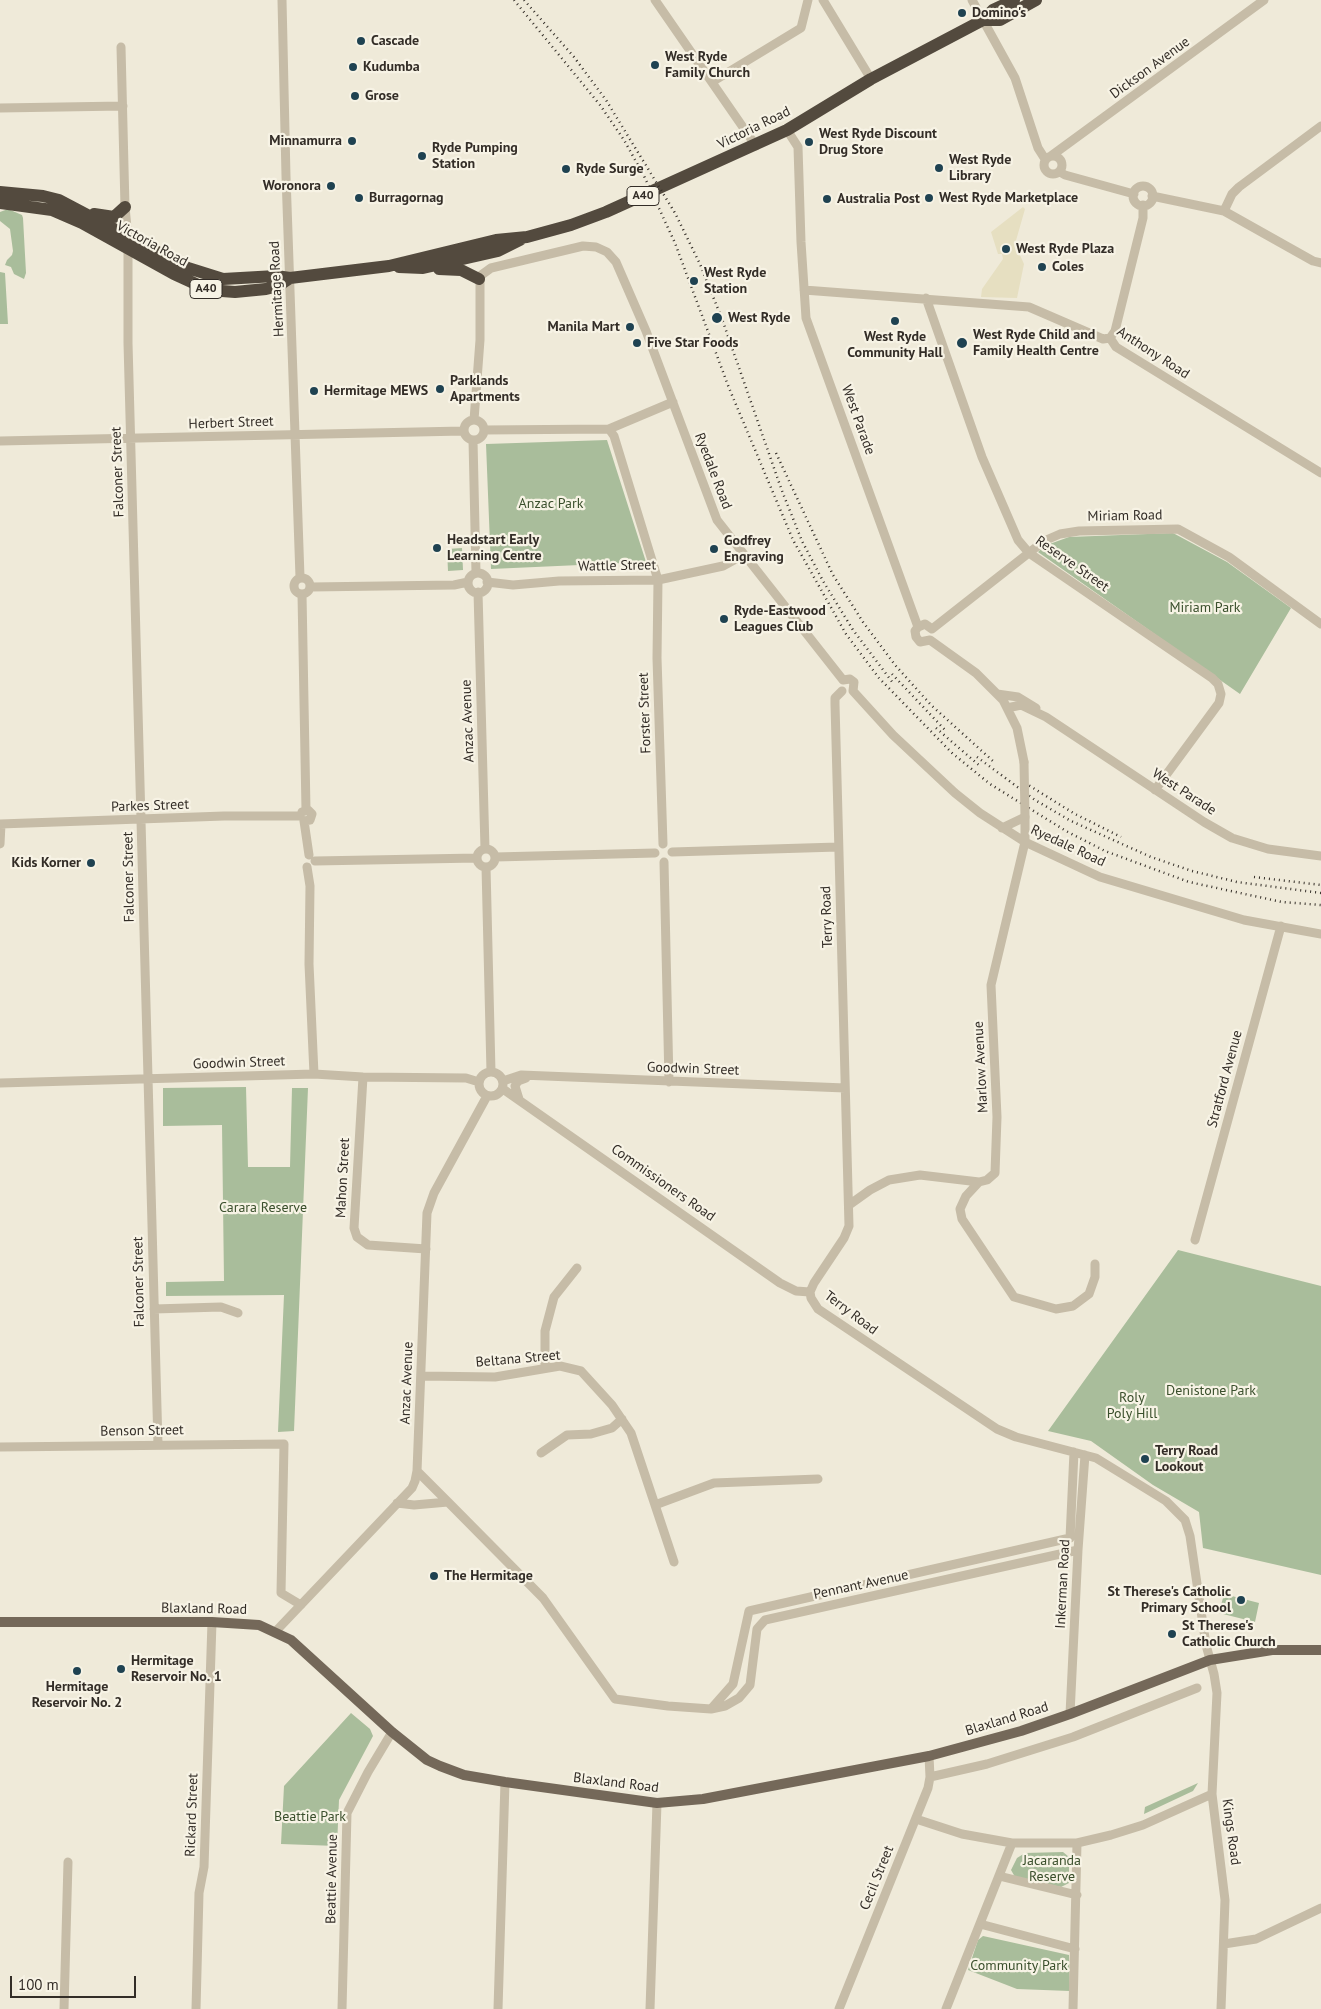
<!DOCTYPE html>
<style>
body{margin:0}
#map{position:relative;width:1321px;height:2009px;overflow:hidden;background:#efead9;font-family:"PT Sans",sans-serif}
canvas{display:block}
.scale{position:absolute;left:10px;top:1976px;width:126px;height:22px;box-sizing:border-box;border:2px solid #332d27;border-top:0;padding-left:6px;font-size:15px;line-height:18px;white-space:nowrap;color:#332d27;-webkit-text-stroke:4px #f7f3e5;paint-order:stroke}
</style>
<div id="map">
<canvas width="1321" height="2009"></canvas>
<div class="scale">100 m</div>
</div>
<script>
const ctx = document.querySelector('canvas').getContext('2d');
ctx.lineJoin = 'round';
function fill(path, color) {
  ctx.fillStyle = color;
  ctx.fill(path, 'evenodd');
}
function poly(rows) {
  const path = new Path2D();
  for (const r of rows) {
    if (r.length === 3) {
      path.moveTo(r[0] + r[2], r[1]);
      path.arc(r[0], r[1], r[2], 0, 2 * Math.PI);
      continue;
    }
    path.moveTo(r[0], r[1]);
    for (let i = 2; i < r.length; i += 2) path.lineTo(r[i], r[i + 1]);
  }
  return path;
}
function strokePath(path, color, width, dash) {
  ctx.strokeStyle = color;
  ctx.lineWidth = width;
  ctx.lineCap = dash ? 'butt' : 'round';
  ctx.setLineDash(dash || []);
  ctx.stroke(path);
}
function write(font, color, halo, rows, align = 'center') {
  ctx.font = font + ' "PT Sans",sans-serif';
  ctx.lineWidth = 4.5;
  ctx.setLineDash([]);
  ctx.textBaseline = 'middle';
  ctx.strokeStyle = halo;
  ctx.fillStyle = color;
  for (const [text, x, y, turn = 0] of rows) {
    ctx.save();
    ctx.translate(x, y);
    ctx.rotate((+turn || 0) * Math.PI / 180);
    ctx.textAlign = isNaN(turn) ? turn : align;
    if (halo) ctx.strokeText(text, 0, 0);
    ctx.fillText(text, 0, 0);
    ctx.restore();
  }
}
const green = poly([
 [8,209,22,215,23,218,26,273,24,279,14,274,11,267,5,265,7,260,12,255,13,251,10,229,0,221,0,212],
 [0,272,5,273,8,324,0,324],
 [607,440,646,562,491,569,486,444],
 [1173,533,1227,562,1291,608,1240,694,1038,552,1044,546,1069,537],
 [462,548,463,570,448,571,447,549],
 [246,1087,248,1167,290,1167,292,1088,308,1088,294,1431,278,1432,284,1295,166,1296,166,1282,224,1281,222,1125,163,1126,163,1088],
 [1178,1250,1321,1286,1321,1575,1203,1548,1199,1512,1153,1485,1091,1441,1048,1431],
 [1224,1594,1259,1603,1255,1622,1219,1613],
 [351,1713,370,1729,373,1736,339,1800,337,1846,281,1844,284,1786],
 [1198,1783,1193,1791,1144,1814,1145,1807],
 [1063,1852,1069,1857,1069,1883,1061,1887,1015,1877,1011,1870,1017,1858,1025,1853],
 [983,1936,1069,1955,1070,1991,1017,1989,968,1970,978,1940]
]);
const plaza = poly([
 [1023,207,1025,209,1015,244,1024,264,1017,298,981,297,982,289,1003,259,1002,254,998,254,991,232]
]);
const minor = poly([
 [282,0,286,176,300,577],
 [655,0,756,146],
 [823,0,871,79],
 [972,0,1015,78,1038,148,1045,159],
 [121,47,125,207,128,238],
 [712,82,801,28,808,0],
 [0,108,123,106],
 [787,130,798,147,801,242,806,318,918,627],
 [1051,156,1264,0],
 [1053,165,9],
 [1060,172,1065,175,1134,194],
 [1143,196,10],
 [1152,196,1224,211,1313,261,1321,263],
 [1224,211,1232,194,1239,187,1321,126],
 [128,249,128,343,158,1445],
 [804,290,1029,307,1103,339,1110,338],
 [926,298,982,457,1018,540,1029,553,1212,678,1218,684,1221,694,1219,703,1155,790],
 [1110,338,1116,347,1321,473],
 [1110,338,1115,331,1143,218,1143,205],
 [474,430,10],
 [474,420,480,340,480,276,491,268,583,246,596,247,607,252,616,262,646,331,717,520,843,680],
 [609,429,614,436,658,580,657,658,663,844],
 [484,430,609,429,673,402],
 [473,440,476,573],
 [0,441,463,431],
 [478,583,10],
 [302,586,8],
 [487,582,513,585,559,581,658,580,723,566,743,555],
 [311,587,454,585,468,582],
 [478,592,485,849],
 [302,594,306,810],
 [932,629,1044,541,1060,534,1079,531,1178,529,1229,557,1321,624],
 [930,640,976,673,1003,700,1017,728,1024,762],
 [930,640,920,642,916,637,915,631,918,627,925,624,932,629],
 [843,680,850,679,854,682,853,691],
 [842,691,835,698,835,704,849,1226,844,1238,814,1283,810,1292,811,1298,818,1309,997,1429,1016,1437,1096,1458,1166,1501,1185,1520,1190,1536,1206,1645,1214,1674,1217,1693,1212,1794,1225,1900,1221,2009],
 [853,691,893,735,955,793,980,813,1025,842,1100,877,1244,920,1321,934],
 [997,694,1018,697,1036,708],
 [1007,708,1021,705,1046,717,1204,822,1232,838,1268,849,1321,856],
 [302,812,308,810,312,814,310,820,304,821],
 [1025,817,1025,842,991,985,997,1117,995,1173,987,1180,979,1182,966,1196,960,1209,962,1219,1014,1297,1056,1309,1073,1306,1089,1294,1095,1277,1095,1264],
 [304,821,309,855],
 [0,824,224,816,300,816],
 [1002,828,1025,817],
 [0,844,1,824],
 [486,858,9],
 [672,852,838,847],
 [495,857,655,853],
 [315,861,477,858],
 [664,862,669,1082],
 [307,867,310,886,309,964,314,1074],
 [486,867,491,1072],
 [491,1084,12],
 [363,1077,354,1228,357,1237,368,1245,426,1249],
 [503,1081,521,1075,845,1088],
 [0,1083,314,1074,363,1077,466,1078,479,1082],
 [503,1089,780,1283,796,1291,810,1292],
 [519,1099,515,1086,518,1081,526,1078],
 [849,1205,870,1190,889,1180,920,1175,979,1182],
 [1195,1240,1281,926],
 [154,1309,221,1307,238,1313],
 [545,1368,545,1331,554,1297,577,1268],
 [422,1376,495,1377,560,1366,581,1371,612,1405,631,1433,674,1562],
 [0,1447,284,1444,281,1593,301,1605],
 [541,1453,567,1435,591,1434,612,1428,622,1419],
 [417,1471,448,1502],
 [397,1503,414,1505,448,1502,543,1598,615,1699,668,1706,711,1709,725,1706,739,1698,750,1685,757,1629,765,1620,1078,1550],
 [655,1505,714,1483,818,1479],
 [276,1631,412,1488,415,1481,417,1471,427,1213,434,1193,487,1096],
 [711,1709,733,1684,749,1611,1070,1538,1074,1452],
 [1070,1714,1078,1550,1085,1455],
 [930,1777,987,1764,1073,1737,1197,1688],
 [916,1819,962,1834,1012,1843,1077,1843,1111,1835,1143,1825,1212,1794],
 [999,1876,1077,1895],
 [980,1924,1075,1949],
 [1224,1944,1256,1939,1321,1908],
 [64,2009,68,1862],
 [196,2009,199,1893,204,1867,212,1622],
 [342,2009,347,1813,368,1772,392,1732],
 [498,2009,505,1782],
 [650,2009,657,1803],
 [839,2009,928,1788,930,1777,929,1756],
 [946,2009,1012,1843],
 [1073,2009,1077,1843]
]);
const major = poly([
 [0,1622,212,1622,259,1625,291,1640,392,1732,427,1760,440,1766,464,1775,505,1782,657,1803,703,1799,929,1756,1021,1731,1070,1714,1210,1660,1272,1650,1321,1650]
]);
const highway = poly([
 [983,20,1000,20,1036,0],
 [0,192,43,196,59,200,188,268,223,279,276,276,290,278,389,266,496,240,527,237,571,225,606,212,787,130,871,79,983,20,993,10,1014,0],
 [0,203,52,210,82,223,174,274,209,290,235,292,266,289,278,286,290,278],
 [94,214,114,217,125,207],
 [399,267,423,268,498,251,520,240],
 [439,269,461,270,479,279]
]);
const rail = poly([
 [514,0,600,105,624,140,644,176,675,243,729,388,793,540,846,634,879,678,952,753,990,784,1066,831,1105,851,1189,882,1282,902,1321,905],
 [524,0,574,57,606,100,675,213,700,264,722,319,782,491,802,541,823,581,853,630,893,683],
 [776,453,833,575,863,622,895,665,931,705,994,762],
 [892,674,945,730],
 [936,728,981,767],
 [977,757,1035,800,1071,821,1151,857,1192,871,1237,882,1321,893],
 [1025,783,1075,814,1121,837],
 [1254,877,1321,885]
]);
const minorBridge = poly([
 [1024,762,1025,817]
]);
const markers = [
 [962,13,5,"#1f4251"],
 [361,41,5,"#1f4251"],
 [655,65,5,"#1f4251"],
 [353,67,5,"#1f4251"],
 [355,96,5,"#1f4251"],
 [352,141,5,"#1f4251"],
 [809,142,5,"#1f4251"],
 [422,156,5,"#1f4251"],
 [939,168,5,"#1f4251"],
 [566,169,5,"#1f4251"],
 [331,186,5,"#1f4251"],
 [359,198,5,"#1f4251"],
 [929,198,5,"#1f4251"],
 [827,199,5,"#1f4251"],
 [1006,249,5,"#1f4251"],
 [1042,267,5,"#1f4251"],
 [694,281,5,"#1f4251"],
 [717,318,6,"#1f4251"],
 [895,321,5,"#1f4251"],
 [630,327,5,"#1f4251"],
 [637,343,5,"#1f4251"],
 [962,343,6,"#1f4251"],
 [440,389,5,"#1f4251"],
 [314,391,5,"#1f4251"],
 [437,548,5,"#1f4251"],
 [714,549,5,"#1f4251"],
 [724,619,5,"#1f4251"],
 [91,863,5,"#1f4251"],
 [1145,1459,5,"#1f4251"],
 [434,1576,5,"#1f4251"],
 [1241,1600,5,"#1f4251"],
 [1172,1634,5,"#1f4251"],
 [121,1669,5,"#1f4251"],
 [77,1671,5,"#1f4251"]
];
const shields = [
 [643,196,32],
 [206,289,32]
];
const shieldNames = [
 ["A40",643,196],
 ["A40",206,289]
];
const poiNames = [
 ["Domino's",972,13],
 ["Cascade",371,41],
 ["West Ryde",665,57],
 ["Family Church",665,73],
 ["Kudumba",363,67],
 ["Grose",365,96],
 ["West Ryde Discount",819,134],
 ["Drug Store",819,150],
 ["Minnamurra",342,141,"right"],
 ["Ryde Pumping",432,148],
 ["Station",432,164],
 ["West Ryde",949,160],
 ["Library",949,176],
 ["Ryde Surge",576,169],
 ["Woronora",321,186,"right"],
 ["Burragornag",369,198],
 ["West Ryde Marketplace",939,198],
 ["Australia Post",837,199],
 ["West Ryde Plaza",1016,249],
 ["Coles",1052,267],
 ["West Ryde",704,273],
 ["Station",704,289],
 ["West Ryde",728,318],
 ["Manila Mart",620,327,"right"],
 ["West Ryde Child and",973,335],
 ["Family Health Centre",973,351],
 ["West Ryde",895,337,"center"],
 ["Community Hall",895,353,"center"],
 ["Five Star Foods",647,343],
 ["Parklands",450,381],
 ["Apartments",450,397],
 ["Hermitage MEWS",324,391],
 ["Headstart Early",447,540],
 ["Learning Centre",447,556],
 ["Godfrey",724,541],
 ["Engraving",724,557],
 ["Ryde-Eastwood",734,611],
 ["Leagues Club",734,627],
 ["Kids Korner",81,863,"right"],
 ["Terry Road",1155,1451],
 ["Lookout",1155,1467],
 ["The Hermitage",444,1576],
 ["St Therese's Catholic",1231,1592,"right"],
 ["Primary School",1231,1608,"right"],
 ["St Therese's",1182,1626],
 ["Catholic Church",1182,1642],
 ["Hermitage",131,1661],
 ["Reservoir No. 1",131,1677],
 ["Hermitage",77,1687,"center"],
 ["Reservoir No. 2",77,1703,"center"]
];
const streetNames = [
 ["Dickson Avenue",1150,68,-36],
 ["Victoria Road",754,128,-26],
 ["Victoria Road",152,244,29],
 ["Hermitage Road",277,289,-93],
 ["Anthony Road",1153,353,33],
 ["West Parade",858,420,70],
 ["Herbert Street",231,423,-2],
 ["Ryedale Road",713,471,69],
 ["Falconer Street",118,472,-92],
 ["Miriam Road",1125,516,-1],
 ["Reserve Street",1072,564,35],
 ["Wattle Street",617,566,-1],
 ["Forster Street",645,713,-92],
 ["Anzac Avenue",468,721,-92],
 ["West Parade",1184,792,33],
 ["Parkes Street",150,806,-2],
 ["Ryedale Road",1068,846,25],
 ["Falconer Street",129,877,-91],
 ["Terry Road",827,917,-92],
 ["Goodwin Street",239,1063,-2],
 ["Marlow Avenue",981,1067,-93],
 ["Goodwin Street",693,1069,2],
 ["Stratford Avenue",1225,1079,-75],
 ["Mahon Street",343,1178,-87],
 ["Commissioners Road",663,1183,35],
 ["Falconer Street",139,1282,-91],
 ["Terry Road",851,1313,37],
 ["Beltana Street",518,1359,-5],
 ["Anzac Avenue",407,1383,-88],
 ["Benson Street",142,1431,-1],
 ["Inkerman Road",1063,1584,-87],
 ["Pennant Avenue",861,1585,-12],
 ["Blaxland Road",204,1609,1],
 ["Blaxland Road",1007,1719,-17],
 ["Blaxland Road",616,1783,7],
 ["Rickard Street",192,1815,-88],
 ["Kings Road",1231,1832,82],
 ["Cecil Street",877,1878,-68],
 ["Beattie Avenue",332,1879,-89]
];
const parkNames = [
 ["Anzac Park",551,504],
 ["Miriam Park",1205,608],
 ["Carara Reserve",263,1208],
 ["Denistone Park",1211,1391],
 ["Roly",1132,1398],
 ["Poly Hill",1132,1414],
 ["Beattie Park",310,1817],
 ["Jacaranda",1052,1861],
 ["Reserve",1052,1877],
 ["Community Park",1019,1966]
];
fill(green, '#a9bd9b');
fill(plaza, '#e6dfc1');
strokePath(minor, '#c6bca7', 9);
strokePath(major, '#746859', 10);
strokePath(highway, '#534a3e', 12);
strokePath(rail, '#332d27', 2.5, [1, 4]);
strokePath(minorBridge, '#c6bca7', 9);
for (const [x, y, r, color] of markers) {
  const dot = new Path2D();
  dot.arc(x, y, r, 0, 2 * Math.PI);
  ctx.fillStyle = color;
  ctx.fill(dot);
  strokePath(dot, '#f7f3e5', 2);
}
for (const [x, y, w] of shields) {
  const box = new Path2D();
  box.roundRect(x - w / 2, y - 9.5, w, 19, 4);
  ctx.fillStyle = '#f7f3e5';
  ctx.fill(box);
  strokePath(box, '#332d27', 1);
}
write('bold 12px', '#332d27', null, shieldNames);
write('bold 14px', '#332d27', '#f7f3e5', poiNames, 'left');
write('14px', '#332d27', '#f7f3e5', streetNames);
write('14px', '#3a4f2c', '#f7f3e5', parkNames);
</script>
